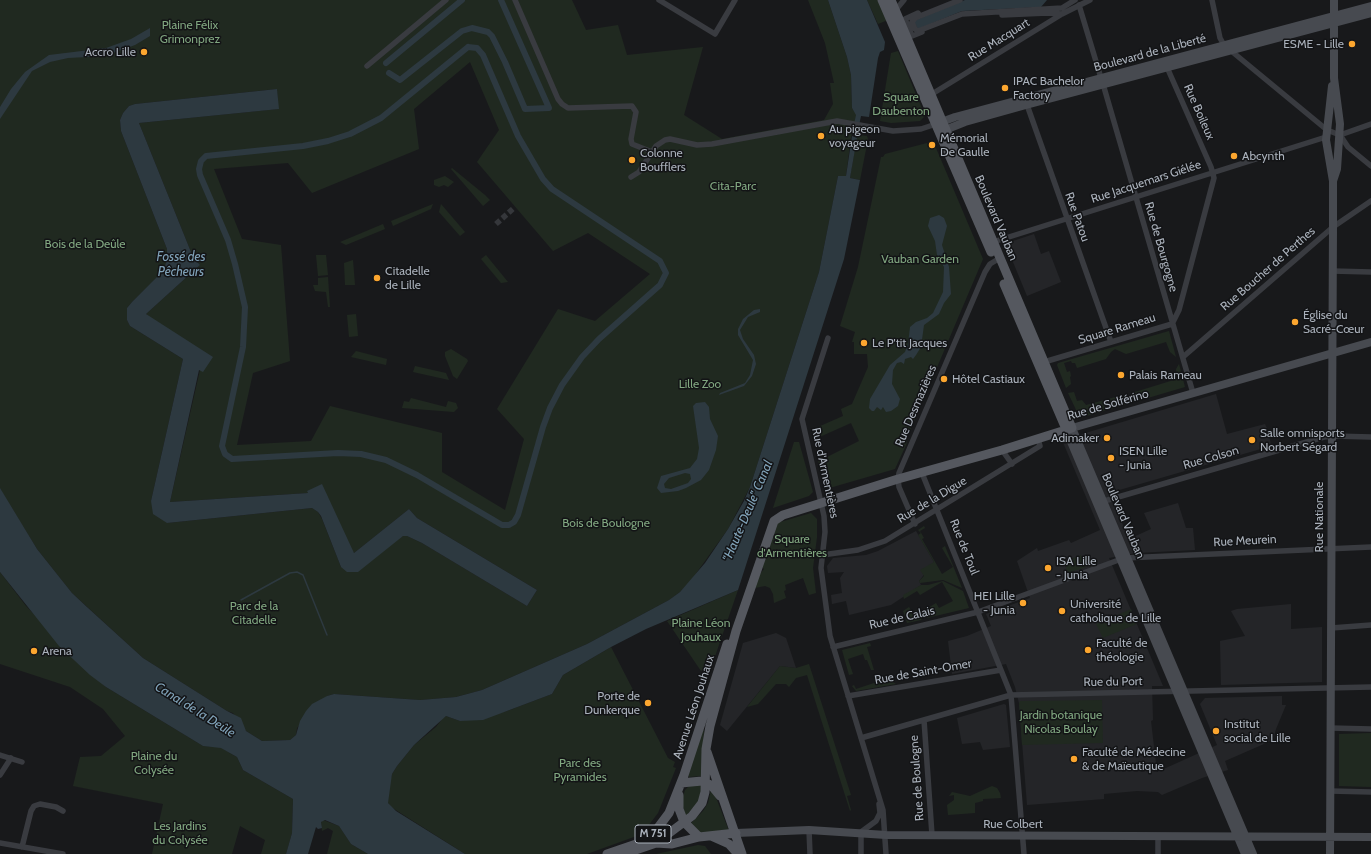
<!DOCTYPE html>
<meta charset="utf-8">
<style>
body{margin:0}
canvas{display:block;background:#18191b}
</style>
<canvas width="1371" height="854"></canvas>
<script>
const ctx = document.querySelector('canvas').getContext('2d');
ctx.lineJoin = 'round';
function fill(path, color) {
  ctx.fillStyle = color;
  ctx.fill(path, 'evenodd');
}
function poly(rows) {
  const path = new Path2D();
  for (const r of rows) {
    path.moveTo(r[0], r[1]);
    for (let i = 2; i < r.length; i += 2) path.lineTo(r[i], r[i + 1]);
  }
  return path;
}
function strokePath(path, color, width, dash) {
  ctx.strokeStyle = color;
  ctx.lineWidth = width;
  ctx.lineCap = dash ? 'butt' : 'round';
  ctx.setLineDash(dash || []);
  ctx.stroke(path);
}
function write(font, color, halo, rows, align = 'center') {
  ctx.font = font + ' Cabin,sans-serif';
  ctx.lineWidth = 3;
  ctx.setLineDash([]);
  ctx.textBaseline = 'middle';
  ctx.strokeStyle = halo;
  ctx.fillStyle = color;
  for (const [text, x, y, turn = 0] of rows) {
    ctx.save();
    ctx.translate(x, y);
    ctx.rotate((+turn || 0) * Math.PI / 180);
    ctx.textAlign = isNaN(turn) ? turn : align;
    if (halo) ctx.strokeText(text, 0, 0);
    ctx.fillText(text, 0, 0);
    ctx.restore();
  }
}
const built = poly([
 [1034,234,1041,254,1049,251,1061,282,1027,296,1006,245,1007,243],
 [1216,394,1227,434,1265,424,1269,433,1271,446,1109,493,1129,539,1151,529,1144,513,1178,503,1186,528,1193,528,1195,550,1136,553,1109,558,1163,686,1152,686,1153,720,1151,721,1157,772,1217,745,1200,704,1205,698,1282,696,1282,705,1286,705,1276,729,1273,740,1225,761,1228,770,1202,778,1162,795,1158,792,1137,791,1104,794,1104,799,1027,805,1019,703,1015,687,1006,664,952,674,948,641,967,636,991,626,986,614,1030,598,1017,561,1037,548,1038,551,1069,540,1071,543,1100,530,1062,440],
 [916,531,934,562,919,581,921,585,891,605,849,615,846,601,832,604,831,595,842,593,840,578,844,572,828,573,827,566,833,558,866,555,878,551],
 [1291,604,1291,629,1322,627,1322,682,1221,685,1220,641,1245,636,1231,611,1237,609],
 [776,633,786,638,796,668,780,666,727,731,720,725,743,643],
 [1004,704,1006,705,1010,747,983,750,980,742,962,744,957,718]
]);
const green = poly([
 [0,0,572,0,586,30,618,25,627,55,703,47,684,115,722,139,824,120,833,104,830,83,834,83,825,43,808,0,828,0,847,57,851,75,852,108,858,115,851,137,846,176,838,176,819,272,750,487,728,529,692,579,680,592,669,600,587,644,482,690,456,697,420,700,334,694,327,696,297,728,296,735,290,740,262,741,246,731,233,713,227,711,143,658,72,593,37,549,0,489],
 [470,62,499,130,477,162,553,251,588,233,650,274,595,321,558,309,497,409,524,439,505,510,442,472,442,433,330,406,311,441,237,445,253,373,290,361,281,245,242,239,214,169,288,163,312,193,419,149,414,109],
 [277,89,278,109,139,123,193,257,200,265,146,314,202,372,200,370,170,502,308,493,307,491,354,553,409,509,417,518,537,590,527,606,422,543,407,536,403,536,341,567,322,519,318,512,312,508,167,523,151,501,183,359,130,326,127,320,127,308,132,302,163,272,167,260,167,249,121,131,120,120,123,113,129,106,135,104],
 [867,0,879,0,888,20,878,24],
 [898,51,925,116,920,121,891,123,880,121,891,53],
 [857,135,867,136,868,139,860,180,850,178],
 [927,143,936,148,983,259,910,431,907,431,905,427,902,428,907,441,906,445,895,469,826,489,823,485,818,460,825,458,859,441,851,423,815,439,812,432,819,429,818,427,843,416,841,409,852,404,868,367,867,354,854,354,854,342,852,342,855,332,840,326,858,267,881,157,883,157,885,154],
 [452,168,485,195,490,200,483,206,451,169],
 [445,176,454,182,448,187,444,185,439,187,434,185,434,180],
 [433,204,431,209,393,226,391,221],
 [441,204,465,232,460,236,439,212],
 [383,224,385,229,346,245,340,242],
 [316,255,326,255,328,275,318,276],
 [486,255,508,282,501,283,481,259],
 [353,260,355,285,345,285,344,263],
 [328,277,330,307,328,307,326,292,315,291,313,285,318,285,318,278],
 [356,314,358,336,349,337,347,315],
 [1169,331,1176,357,1170,352,1166,342,1126,354,1115,349,1111,352,1106,359,1077,368,1075,363,1072,363,1071,361,1064,363,1067,372,1070,371,1071,376,1070,377,1071,384,1066,388,1057,365,1058,363],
 [451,349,467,359,468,361,457,379,453,376,445,356,445,352],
 [356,351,387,359,386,365,351,357],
 [1179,364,1185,387,1080,418,1068,393,1074,392,1077,401,1082,400,1086,405,1119,396,1122,399,1129,400,1135,392,1177,379,1176,369],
 [415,366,446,373,449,380,413,372],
 [411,398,446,407,448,401,456,403,458,408,454,412,402,408,404,401,409,402],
 [794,442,799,442,813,492,809,496,773,508],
 [811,513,817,519,817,537,813,568,816,593,809,595,803,578,785,585,786,590,784,591,786,598,774,603,773,594,770,588,765,586,755,588,759,575,764,569,761,565,777,523],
 [924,526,925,528,920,531,924,538,922,539,942,574,953,567,942,548,945,546,962,588,943,580,920,583,919,581,924,576,920,570,934,562,918,535,921,533,918,530],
 [1081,555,1086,567,1068,573,1064,562],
 [0,572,26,606,106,687,203,746,221,747,228,752,237,757,243,770,293,799,292,833,286,854,261,854,265,840,240,826,232,854,152,854,163,804,73,786,80,757,101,756,125,736,103,709,70,687,0,664],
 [943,581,963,591,969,608,927,618,928,608,936,603,939,608,953,601,942,582,920,595,917,591,904,599,903,595,921,585,928,585],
 [738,590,712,665,701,671,667,621],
 [909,607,912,612,916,610,918,611,922,618,921,620,907,623,903,611],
 [1131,609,1137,624,1103,638,1096,624],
 [870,643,871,646,867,647,874,670,871,670,867,660,865,660,863,654,848,659,853,674,849,675,842,650],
 [611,647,668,758,675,762,673,767,676,768,658,813,642,834,587,854,465,854,391,807,388,803,387,797,392,774,397,766,414,745,436,727,443,718,446,716,460,721,507,711,552,694,563,675],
 [809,664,851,795,847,796,851,810,850,811,807,675,796,678,789,687,786,684,776,684,758,704,747,707,780,666,796,668],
 [886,677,896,684,856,691,852,686,854,685,856,689,886,679],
 [1102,700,1103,743,1022,745,1019,703,1020,701],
 [702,730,704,730,701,776,689,777,688,776],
 [1371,733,1371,787,1339,786,1339,734],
 [702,784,700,800,685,817,682,800,685,790,689,786],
 [992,786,997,788,1000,793,1001,798,983,799,983,801,975,803,975,813,948,815,947,805,954,800,954,795,949,796,952,792,970,796],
 [711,790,715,795,729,831,700,833,690,824,703,811,708,803],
 [323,820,339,826,351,844,368,854,327,854,333,831,328,828,322,831,321,822],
 [698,845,705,846,711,854,656,854]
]);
const water = poly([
 [828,0,867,0,885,42,884,50,880,52,878,58,869,117,861,116,857,135,852,134,856,115,852,108,851,75,847,57],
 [965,0,1047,0,1041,7,962,11,918,29,914,22,916,20],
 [150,28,150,36,135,45,105,56,68,58,50,62,32,71,0,119,0,107,11,89,25,72,49,55,106,48,131,39],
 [277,89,279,109,139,123,193,257,200,265,146,314,213,357,203,372,199,370,170,502,308,493,307,491,322,484,354,553,409,509,417,518,537,590,527,606,422,543,407,536,403,536,358,572,347,572,341,567,321,516,318,512,312,508,167,523,153,514,151,501,183,359,130,326,127,320,127,308,132,302,163,271,167,260,167,249,121,131,120,120,123,113,129,106,135,104],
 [852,136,857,138,850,178,860,180,844,259,738,590,646,629,611,647,563,675,552,694,483,720,460,721,446,716,414,745,397,766,392,774,388,803,396,811,465,854,368,854,351,844,339,826,325,820,321,822,322,828,318,829,316,827,308,854,286,854,292,833,293,799,243,770,237,757,228,752,221,748,203,746,106,687,90,675,59,646,0,572,0,488,37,549,72,593,87,607,143,658,227,711,241,718,246,731,262,741,290,740,296,735,300,721,306,711,312,704,327,696,334,694,420,700,456,697,482,690,587,644,669,600,680,592,705,563,728,529,744,501,750,487,819,272,838,176,846,176],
 [939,215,944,218,947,226,942,245,949,267,951,294,944,303,939,314,924,325,921,347,916,355,913,359,911,357,905,359,904,364,901,362,897,363,893,370,892,384,900,399,898,406,891,411,886,412,883,407,881,410,877,407,874,411,872,411,869,408,870,399,890,365,905,352,908,344,910,327,916,322,927,318,933,313,943,292,944,267,937,255,935,241,928,226,930,218],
 [760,309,760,312,748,317,740,330,743,339,754,355,756,364,752,376,744,386,719,395,720,393,745,383,750,375,753,360,738,335,738,329,743,319,754,310],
 [705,402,709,407,710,419,718,436,716,450,709,470,701,480,686,488,678,491,661,493,657,488,661,476,690,468,697,459,699,448,693,406,696,403],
 [685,473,690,474,691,479,688,483,671,489,665,488,664,484,669,478]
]);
const stream = poly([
 [241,600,290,573,297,572,303,575,327,635]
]);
const canal = poly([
 [468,47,477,48,483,55,518,136,543,179,552,189,660,261,666,273,660,285,599,339,582,357,562,385,550,408,543,427,518,515,514,522,509,525,502,525,417,475,386,460,361,454,338,453,232,459,225,454,222,446,243,347,245,307,235,264,228,240,200,175,199,169,201,161,206,156,303,146,328,141,350,134,381,118,468,47],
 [386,63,462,0],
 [389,73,400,80,462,31,472,28,488,32,492,36,505,62,525,109,549,108,501,0]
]);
const streetTunnel = poly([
 [496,224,515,207]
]);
const street = poly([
 [515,0,558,99,562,104,568,108,632,106,636,112,631,139,632,144,652,152],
 [659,0,715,34,735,0],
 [960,0,915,18,912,22,915,29,918,31,962,14,1062,8,1075,0],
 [1212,0,1220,38,1224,45,1327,130,1340,135],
 [1079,5,1101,78],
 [894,12,904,0],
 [918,13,905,19,912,36,922,32],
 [1002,15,1047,13,1062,14],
 [1166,65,1211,167,1214,178,1179,310,1172,324],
 [367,66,446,0],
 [1103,84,1193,393],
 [932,94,1062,14,1090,0],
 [1026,102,1111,342],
 [1340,135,1348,147,1371,166],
 [1340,135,1371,124],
 [631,177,639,172,656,146,665,140,670,139,697,145,712,144,837,121,893,131,921,129,936,124],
 [993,242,1326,137],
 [1332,271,1371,272],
 [828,338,802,419,824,516,825,532,821,568,830,636,883,810,886,854],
 [1183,357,1333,227,1371,201],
 [1044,362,1172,324],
 [1002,450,1012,464],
 [922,473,1011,695,1024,854],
 [1101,502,1324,437,1332,436,1371,437],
 [915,524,899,487,898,479,899,473,985,272,990,264,1000,258],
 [822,555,858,550,885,541,1040,446,1038,439],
 [1331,628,1371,625],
 [833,647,978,612,1124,558,1371,547],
 [848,696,1001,670],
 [924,720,932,835],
 [1330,728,1371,729],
 [861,738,1011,695,1371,687],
 [0,755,22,762],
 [0,775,11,758],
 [1330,791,1371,792],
 [809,830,810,854],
 [1158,837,1158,854],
 [0,843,63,854],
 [22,847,31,811,34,806,40,804,56,807,63,811],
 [861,854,861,832,876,821,880,813,879,804]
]);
const secondary = poly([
 [1371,6,955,117,936,124,945,130,965,122,1026,105,1371,13],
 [1332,86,1326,140,1333,181],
 [1066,430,1245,854],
 [736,833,809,830,886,835,1371,837],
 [1253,854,1072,428,1371,342],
 [1330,854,1333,227,1333,181,1337,169,1340,124,1334,78,1334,0]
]);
const primary = poly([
 [882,0,991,252],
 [1004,284,1066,429],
 [707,752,742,854],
 [681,783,702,781,711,785,720,796],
 [679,795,679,809,684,822,699,837],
 [711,836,729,844,738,854],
 [656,843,672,844,699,837,736,833],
 [607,854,645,841,657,829,669,813,684,775,727,644],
 [624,854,656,843,692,816,702,803,705,792,706,749,710,726,736,631,774,521,783,515,898,479,1002,450,1072,428,891,0]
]);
const markers = [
 [1352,44,4,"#fca62f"],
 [144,52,4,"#fca62f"],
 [1005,88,4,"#fca62f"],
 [821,136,4,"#fca62f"],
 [932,145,4,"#fca62f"],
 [1234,156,4,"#fca62f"],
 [632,160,4,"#fca62f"],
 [377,278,4,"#fca62f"],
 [1295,322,4,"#fca62f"],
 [864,343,4,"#fca62f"],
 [1121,375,4,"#fca62f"],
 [944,379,4,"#fca62f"],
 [1107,438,4,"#fca62f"],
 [1252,440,4,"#fca62f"],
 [1111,458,4,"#fca62f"],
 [1048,568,4,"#fca62f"],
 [1023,603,4,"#fca62f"],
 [1062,611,4,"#fca62f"],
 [1088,650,4,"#fca62f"],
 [34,651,4,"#fca62f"],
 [648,703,4,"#fca62f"],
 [1216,731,4,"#fca62f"],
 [1074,759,4,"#fca62f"]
];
const shields = [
 [653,834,36]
];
const shieldNames = [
 ["M 751",653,834]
];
const parkNames = [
 ["Plaine Félix",190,25],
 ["Grimonprez",190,39],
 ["Square",901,97],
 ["Daubenton",901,111],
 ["Cita-Parc",733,186],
 ["Bois de la Deûle",85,244],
 ["Vauban Garden",920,259],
 ["Lille Zoo",700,384],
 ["Bois de Boulogne",606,523],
 ["Square",792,539],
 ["d'Armentières",792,553],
 ["Parc de la",254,606],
 ["Citadelle",254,620],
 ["Plaine Léon",701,623],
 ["Jouhaux",701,637],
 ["Jardin botanique",1061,715],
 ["Nicolas Boulay",1061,729],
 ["Plaine du",154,756],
 ["Colysée",154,770],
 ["Parc des",580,763],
 ["Pyramides",580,777],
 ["Les Jardins",180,826],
 ["du Colysée",180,840]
];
const streetNames = [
 ["Rue Macquart",999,40,-32],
 ["Boulevard de la Liberté",1150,53,-15],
 ["Rue Boileux",1199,112,66],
 ["Rue Jacquemars Giélée",1146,182,-18],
 ["Rue Patou",1077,217,70],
 ["Boulevard Vauban",996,218,67],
 ["Rue de Bourgogne",1161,247,74],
 ["Rue Boucher de Perthes",1268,269,-41],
 ["Square Rameau",1117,329,-17],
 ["Rue de Solférino",1108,405,-16],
 ["Rue Desmazières",916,406,-67],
 ["Rue Colson",1211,458,-16],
 ["Rue d'Armentières",825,473,78],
 ["Rue de la Digue",932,500,-31],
 ["Boulevard Vauban",1123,516,67],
 ["Rue Nationale",1319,517,-90],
 ["Rue Meurein",1245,541,-3],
 ["Rue de Toul",964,547,68],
 ["Rue de Calais",902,618,-13],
 ["Rue de Saint-Omer",923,672,-10],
 ["Rue du Port",1113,682,-1],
 ["Avenue Léon Jouhaux",694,707,-72],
 ["Rue de Boulogne",917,778,-94],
 ["Rue Colbert",1013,824]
];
const poiNames = [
 ["ESME - Lille",1344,44,"right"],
 ["Accro Lille",136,52,"right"],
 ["IPAC Bachelor",1013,81],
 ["Factory",1013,95],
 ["Au pigeon",829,129],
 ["voyageur",829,143],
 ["Mémorial",940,138],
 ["De Gaulle",940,152],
 ["Colonne",640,153],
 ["Boufflers",640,167],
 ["Abcynth",1242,156],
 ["Citadelle",385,271],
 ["de Lille",385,285],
 ["Église du",1303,315],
 ["Sacré-Cœur",1303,329],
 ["Le P'tit Jacques",872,343],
 ["Palais Rameau",1129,375],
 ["Hôtel Castiaux",952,379],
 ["Salle omnisports",1260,433],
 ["Norbert Ségard",1260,447],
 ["Adimaker",1099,438,"right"],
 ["ISEN Lille",1119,451],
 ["- Junia",1119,465],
 ["ISA Lille",1056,561],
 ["- Junia",1056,575],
 ["HEI Lille",1015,596,"right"],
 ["- Junia",1015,610,"right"],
 ["Université",1070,604],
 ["catholique de Lille",1070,618],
 ["Faculté de",1096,643],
 ["théologie",1096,657],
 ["Arena",42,651],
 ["Porte de",640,696,"right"],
 ["Dunkerque",640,710,"right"],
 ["Institut",1224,724],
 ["social de Lille",1224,738],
 ["Faculté de Médecine",1082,752],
 ["& de Maïeutique",1082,766]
];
const waterNames = [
 ["Fossé des",181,257],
 ["Pêcheurs",181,272],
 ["\"Haute-Deule\" Canal",748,511,-67],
 ["Canal de la Deûle",195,710,32]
];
fill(built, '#242528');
fill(green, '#202920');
fill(water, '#2d3940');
strokePath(stream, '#2d3940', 1.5);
strokePath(canal, '#2d3940', 6);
strokePath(streetTunnel, '#35373b', 5.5, [5.5, 3]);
strokePath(street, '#393b40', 5.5);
strokePath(secondary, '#474a50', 8);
strokePath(primary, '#55585f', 9);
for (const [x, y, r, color] of markers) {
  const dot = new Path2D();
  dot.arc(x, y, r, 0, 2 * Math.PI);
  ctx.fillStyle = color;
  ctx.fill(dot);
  strokePath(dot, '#131416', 1.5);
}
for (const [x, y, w] of shields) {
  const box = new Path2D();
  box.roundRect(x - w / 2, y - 9, w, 18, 3);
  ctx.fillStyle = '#131416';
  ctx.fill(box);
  strokePath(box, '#aab1bb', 1);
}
write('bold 11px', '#aab1bb', null, shieldNames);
write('12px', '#81a780', '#131416', parkNames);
write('12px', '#aab1bb', '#131416', streetNames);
write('12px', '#aab1bb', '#131416', poiNames, 'left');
write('italic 13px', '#80a2b8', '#131416', waterNames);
</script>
